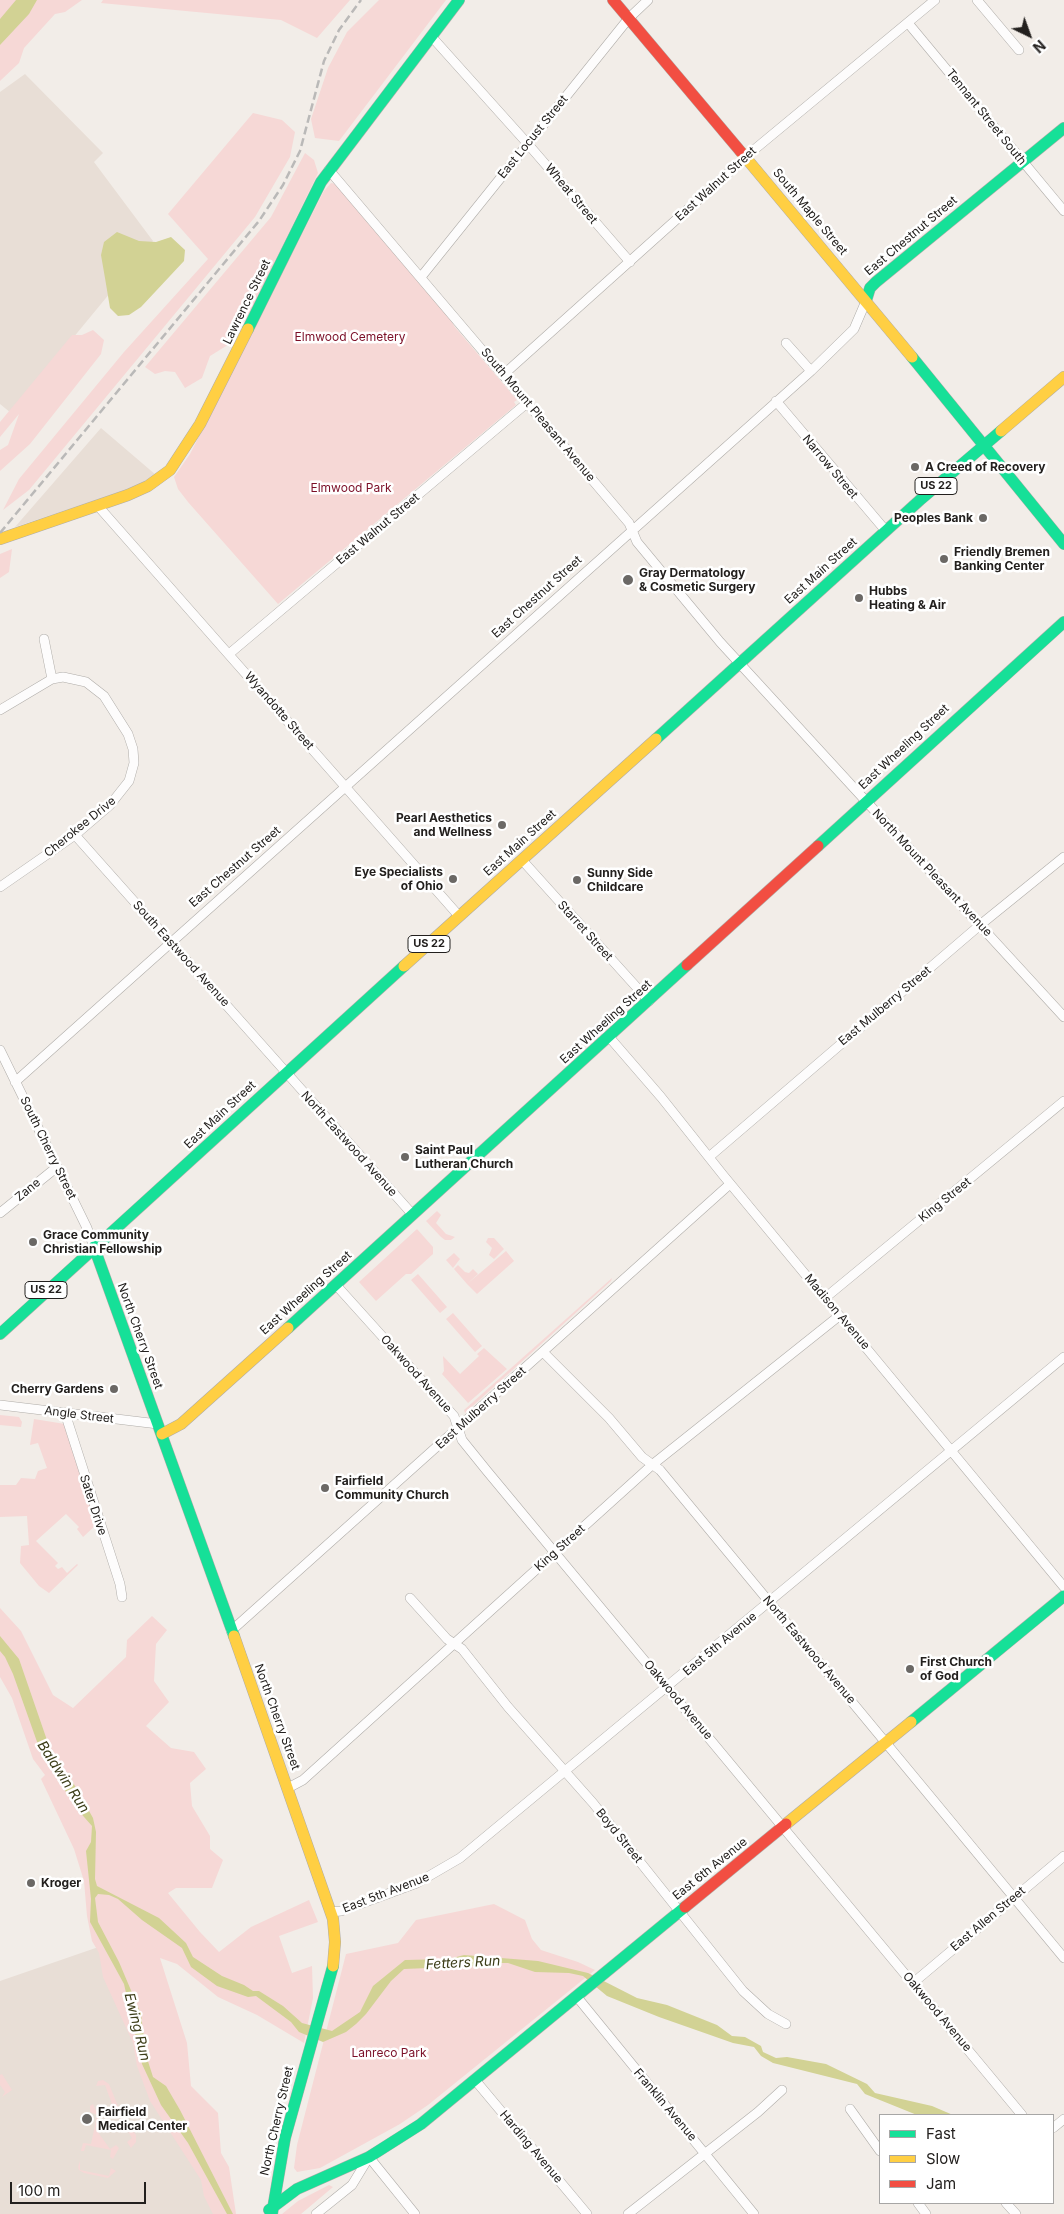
<!DOCTYPE html>
<style>
body{margin:0}
#map{position:relative;width:1064px;height:2214px;overflow:hidden;background:#f2ede8;font-family:Inter,sans-serif}
canvas{display:block}
.legend{position:absolute;left:879px;top:2114px;width:175px;height:90px;box-sizing:border-box;background:#fff;border:1px solid #a7a6a5;margin:0;padding:6px 9px;list-style:none;font-size:15px;color:#23201e}
.legend li{display:flex;align-items:center;gap:10px;height:25px}
.legend b{width:25px;border:1px solid #a7a6a5}
.north{position:absolute;left:1004px;top:10px;width:50px;height:50px;-webkit-text-stroke:4px #fff;paint-order:stroke;rotate:138deg;font-size:14px;font-weight:700;line-height:20px;text-align:center;color:#23201e}
.north::after{content:'';display:block;margin:auto;width:18px;height:22px;background:#23201e;clip-path:polygon(50% 0,100% 100%,50% 72%,0 100%)}
.scale{position:absolute;left:10px;top:2182px;width:136px;height:22px;box-sizing:border-box;border:2px solid #23201e;border-top:0;padding-left:6px;font-size:15px;line-height:18px;white-space:nowrap;color:#23201e;-webkit-text-stroke:4px #fff;paint-order:stroke}
</style>
<div id="map">
<canvas width="1064" height="2214"></canvas>
<ul class="legend">
<li><b style="height:6px;background:#16e098"></b>Fast</li>
<li><b style="height:6px;background:#ffcf43"></b>Slow</li>
<li><b style="height:6px;background:#f24e42"></b>Jam</li>
</ul>
<div class="north">N</div>
<div class="scale">100 m</div>
</div>
<script>
const ctx = document.querySelector('canvas').getContext('2d');
ctx.lineJoin = 'round';
function fill(path, color) {
  ctx.fillStyle = color;
  ctx.fill(path, 'evenodd');
}
function poly(rows) {
  const path = new Path2D();
  for (const r of rows) {
    path.moveTo(r[0], r[1]);
    for (let i = 2; i < r.length; i += 2) path.lineTo(r[i], r[i + 1]);
  }
  return path;
}
function strokePath(path, color, width, dash) {
  ctx.strokeStyle = color;
  ctx.lineWidth = width;
  ctx.lineCap = dash ? 'butt' : 'round';
  ctx.setLineDash(dash || []);
  ctx.stroke(path);
}
function write(font, color, halo, rows, align = 'center') {
  ctx.font = font + ' Inter,sans-serif';
  ctx.lineWidth = 5;
  ctx.setLineDash([]);
  ctx.textBaseline = 'middle';
  ctx.strokeStyle = halo;
  ctx.fillStyle = color;
  for (const [text, x, y, turn = 0] of rows) {
    ctx.save();
    ctx.translate(x, y);
    ctx.rotate((+turn || 0) * Math.PI / 180);
    ctx.textAlign = isNaN(turn) ? turn : align;
    if (halo) ctx.strokeText(text, 0, 0);
    ctx.fillText(text, 0, 0);
    ctx.restore();
  }
}
const built = poly([
 [25,74,103,153,94,162,153,241,11,413,0,404,0,92],
 [101,428,156,475,132,488,15,527],
 [113,1942,221,2214,0,2214,0,1981]
]);
const green = poly([
 [0,0,82,0,65,12,55,14,24,48,19,63,0,81],
 [103,0,350,0,317,38,281,20,101,3],
 [379,0,446,0,339,141,315,138,311,119,328,68,347,32],
 [253,113,282,120,295,132,290,157,255,217,29,490,3,510,19,479,124,352,208,259,168,214],
 [305,153,314,160,318,173,250,312,231,343,210,356,202,378,185,388,175,372,165,371,155,374,145,367,271,217],
 [331,183,336,184,451,319,454,326,517,400,514,402,516,405,278,604,188,502,178,489,174,477,190,454,324,191],
 [93,330,104,340,101,354,30,444,0,471,0,450,8,445,19,414,0,437,0,422,72,335,82,335],
 [12,549,9,572,0,578,0,554],
 [437,1211,441,1215,436,1223,446,1234,455,1237,451,1240,445,1240,441,1237,426,1221],
 [417,1229,433,1247,433,1254,411,1274,406,1274,376,1301,359,1282],
 [488,1238,494,1238,504,1249,494,1259,489,1255,492,1248,486,1242],
 [506,1251,514,1261,477,1294,467,1284],
 [454,1253,460,1259,453,1268,446,1260],
 [458,1265,465,1272,469,1273,473,1269,478,1274,467,1284,454,1269],
 [418,1274,447,1307,440,1313,411,1280],
 [612,1278,611,1281,465,1413,464,1410],
 [453,1313,482,1346,475,1352,446,1319],
 [484,1348,507,1369,468,1403,442,1374,444,1371,443,1356,460,1374,479,1356,477,1354],
 [0,1415,19,1417,22,1422,21,1427,0,1425],
 [34,1419,65,1424,95,1518,96,1525,83,1537,77,1529,79,1527,66,1514,36,1541,58,1563,55,1566,58,1569,62,1567,67,1573,77,1564,78,1565,49,1593,39,1586,20,1563,21,1546,29,1545,27,1516,0,1517,0,1485,16,1485,21,1478,35,1479,38,1471,47,1468,38,1443,30,1445],
 [0,1608,21,1631,53,1695,73,1708,126,1657,127,1640,152,1616,167,1630,156,1644,154,1681,169,1702,146,1726,171,1748,194,1752,206,1769,190,1783,192,1806,210,1836,210,1849,223,1860,212,1888,176,1888,168,1893,200,1932,219,1952,251,1927,309,1900,318,1922,279,1936,292,1973,312,1966,313,1998,304,2043,257,2015,218,1997,177,1964,160,1958,187,2043,191,2086,218,2113,221,2153,229,2167,236,2214,213,2214,204,2196,201,2180,150,2101,137,2066,133,2043,103,1977,99,1953,92,1941,87,1916,84,1881,74,1849,41,1779,45,1775,33,1759,12,1698,0,1677],
 [494,1904,525,1920,532,1939,541,1950,578,1962,595,1970,428,2105,400,2124,320,2168,297,2172,294,2168,297,2145,346,1954,398,1943,416,1920],
 [2,2074,12,2090,2,2097,5,2092,0,2085,0,2075],
 [103,2080,109,2084,122,2116,136,2135,136,2142,131,2148,127,2142,132,2138,113,2107,105,2085,96,2086,98,2081],
 [93,2104,101,2122,95,2128,110,2149,116,2145,119,2148,113,2159,110,2157,111,2150,86,2145,84,2151,81,2151,83,2143,91,2144,97,2115,90,2112,90,2106],
 [80,2161,80,2170,109,2176,111,2168,116,2171,108,2178,84,2173,79,2170,78,2167],
 [329,2185,333,2187,301,2214,282,2214,298,2201]
]);
const water = poly([
 [16,0,37,0,29,14,0,45,0,19],
 [117,232,139,241,156,242,171,237,185,250,184,261,141,307,129,315,118,316,110,308,105,278,101,255,104,242],
 [0,1636,19,1659,49,1746,47,1755,71,1779,93,1818,96,1832,95,1879,97,1886,159,1918,186,1943,193,1957,222,1976,244,1985,253,1991,259,1991,283,2006,302,2023,332,2031,360,2012,373,1986,405,1960,449,1959,464,1955,538,1961,588,1973,637,1998,667,2005,717,2025,732,2036,745,2037,761,2046,763,2052,776,2058,787,2057,826,2064,867,2084,875,2093,932,2106,953,2115,917,2115,865,2094,857,2084,773,2063,761,2056,754,2047,733,2043,659,2017,607,1996,583,1976,569,1973,535,1972,508,1963,478,1963,476,1966,404,1969,391,1981,366,2014,356,2024,346,2032,323,2042,299,2032,291,2022,256,1996,248,1997,217,1986,191,1967,182,1948,142,1920,118,1899,109,1895,98,1894,95,1898,98,1922,119,1962,141,2014,146,2055,153,2077,166,2086,180,2110,233,2214,227,2214,188,2143,161,2105,142,2064,124,1984,90,1922,91,1899,86,1851,91,1842,92,1826,77,1809,41,1753,13,1674,5,1657,0,1651]
]);
const street = poly([
 [977,0,1019,50],
 [908,23,1064,211],
 [431,36,527,143,630,262],
 [329,170,629,523,637,542,720,642,1064,1017],
 [421,277,629,18,648,0],
 [786,343,811,371],
 [503,375,755,149,935,0],
 [776,401,886,531],
 [98,506,459,916],
 [44,639,52,679],
 [229,654,527,403],
 [0,710,52,679,63,677,86,682,104,696,128,734,133,749,134,763,129,781,110,805,75,835,0,887],
 [75,835,413,1215],
 [522,860,649,1001],
 [610,1038,661,1097,723,1175,1064,1587],
 [0,1050,87,1228,94,1247],
 [15,1082,811,371,854,329,866,301],
 [709,1157,980,925,1064,857],
 [0,1213,57,1167],
 [336,1285,454,1416,462,1440,487,1471,1022,2115],
 [825,1298,1064,1101],
 [543,1352,609,1418,642,1457,660,1470,1064,1958],
 [0,1405,158,1424],
 [65,1413,120,1584,122,1597],
 [410,1598,447,1639,462,1649,508,1707,593,1803,743,1991,768,2014,786,2024],
 [231,1631,730,1184],
 [288,1788,303,1780,652,1465,839,1316],
 [331,1912,341,1911,417,1883,460,1858,1064,1357],
 [913,1983,1064,1856],
 [577,1997,754,2214],
 [475,2080,587,2214],
 [850,2109,880,2151],
 [1053,2128,1064,2119],
 [918,2203,926,2214],
 [1006,2203,1016,2214],
 [316,2214,352,2185,369,2157,415,2214],
 [628,2214,758,2112,782,2090]
]);
const fast = poly([
 [866,301,870,288,876,282,1064,128],
 [248,329,321,182,459,0],
 [912,357,1064,544],
 [656,739,920,500,1001,431],
 [818,846,1064,622],
 [94,1247,234,1636],
 [288,1328,687,965],
 [0,1334,404,966],
 [911,1722,1064,1596],
 [269,2210,297,2189,369,2157,421,2124,685,1907],
 [272,2214,285,2138,333,1966]
]);
const slow = poly([
 [741,152,912,357],
 [1001,431,1064,377],
 [0,539,128,495,148,486,170,470,200,424,248,329],
 [404,966,656,739],
 [162,1434,181,1424,288,1328],
 [234,1636,333,1919,335,1942,333,1966],
 [786,1824,911,1722]
]);
const jam = poly([
 [613,0,741,152],
 [687,965,818,846],
 [685,1907,786,1824]
]);
const rail = poly([
 [0,533,259,221,283,185,300,151,324,61,339,30,361,0]
]);
const markers = [
 [915,467,5,"#6b6865"],
 [983,518,5,"#6b6865"],
 [944,559,5,"#6b6865"],
 [628,580,6,"#6b6865"],
 [859,598,5,"#6b6865"],
 [502,825,5,"#6b6865"],
 [453,879,5,"#6b6865"],
 [577,880,5,"#6b6865"],
 [405,1157,5,"#6b6865"],
 [33,1242,5,"#6b6865"],
 [114,1389,5,"#6b6865"],
 [325,1488,5,"#6b6865"],
 [910,1669,5,"#6b6865"],
 [31,1883,5,"#6b6865"],
 [87,2119,6,"#6b6865"]
];
const shields = [
 [936,486,42],
 [429,944,42],
 [46,1290,42]
];
const shieldNames = [
 ["US 22",936,486],
 ["US 22",429,944],
 ["US 22",46,1290]
];
const streetNames = [
 ["Tennant Street South",986,117,51],
 ["East Locust Street",533,137,-51],
 ["East Walnut Street",716,184,-42],
 ["Wheat Street",571,194,50],
 ["South Maple Street",810,212,50],
 ["East Chestnut Street",911,236,-40],
 ["Lawrence Street",247,302,-64],
 ["South Mount Pleasant Avenue",538,415,50],
 ["Narrow Street",830,467,50],
 ["East Walnut Street",378,529,-40],
 ["East Main Street",821,571,-42],
 ["East Chestnut Street",537,597,-42],
 ["Wyandotte Street",279,711,49],
 ["East Wheeling Street",904,747,-43],
 ["Cherokee Drive",80,827,-39],
 ["East Main Street",520,843,-42],
 ["East Chestnut Street",235,867,-41],
 ["North Mount Pleasant Avenue",932,873,47],
 ["Starret Street",585,931,48],
 ["South Eastwood Avenue",181,954,48],
 ["East Mulberry Street",885,1006,-40],
 ["East Wheeling Street",606,1022,-42],
 ["East Main Street",220,1115,-43],
 ["North Eastwood Avenue",349,1144,48],
 ["South Cherry Street",48,1148,64],
 ["Zane",28,1190,-39],
 ["King Street",945,1200,-39],
 ["East Wheeling Street",306,1293,-42],
 ["Madison Avenue",837,1312,50],
 ["North Cherry Street",140,1336,70],
 ["Oakwood Avenue",416,1374,48],
 ["East Mulberry Street",481,1408,-42],
 ["Angle Street",79,1415,7],
 ["Sater Drive",93,1505,72],
 ["King Street",560,1548,-42],
 ["East 5th Avenue",720,1644,-40],
 ["North Eastwood Avenue",809,1650,50],
 ["Oakwood Avenue",678,1700,50],
 ["North Cherry Street",277,1717,70],
 ["Boyd Street",619,1836,51],
 ["East 6th Avenue",710,1869,-39],
 ["East 5th Avenue",386,1893,-21],
 ["East Allen Street",988,1919,-40],
 ["Oakwood Avenue",937,2012,50],
 ["Franklin Avenue",665,2105,50],
 ["North Cherry Street",277,2121,-77],
 ["Harding Avenue",531,2147,50]
];
const parkNames = [
 ["Elmwood Cemetery",350,337],
 ["Elmwood Park",351,488],
 ["Lanreco Park",389,2053]
];
const poiNames = [
 ["A Creed of Recovery",925,467],
 ["Peoples Bank",973,518,"right"],
 ["Friendly Bremen",954,552],
 ["Banking Center",954,566],
 ["Gray Dermatology",639,573],
 ["& Cosmetic Surgery",639,587],
 ["Hubbs",869,591],
 ["Heating & Air",869,605],
 ["Pearl Aesthetics",492,818,"right"],
 ["and Wellness",492,832,"right"],
 ["Eye Specialists",443,872,"right"],
 ["of Ohio",443,886,"right"],
 ["Sunny Side",587,873],
 ["Childcare",587,887],
 ["Saint Paul",415,1150],
 ["Lutheran Church",415,1164],
 ["Grace Community",43,1235],
 ["Christian Fellowship",43,1249],
 ["Cherry Gardens",104,1389,"right"],
 ["Fairfield",335,1481],
 ["Community Church",335,1495],
 ["First Church",920,1662],
 ["of God",920,1676],
 ["Kroger",41,1883],
 ["Fairfield",98,2112],
 ["Medical Center",98,2126]
];
const waterNames = [
 ["Baldwin Run",63,1777,57],
 ["Fetters Run",463,1963,-3],
 ["Ewing Run",137,2027,76]
];
fill(built, '#e8ded6');
fill(green, '#f6d8d6');
fill(water, '#d2d294');
strokePath(street, '#afaca8', 10);
strokePath(fast, '#afaca8', 12);
strokePath(slow, '#afaca8', 12);
strokePath(jam, '#afaca8', 12);
strokePath(street, '#fdfcfc', 9);
strokePath(fast, '#16e098', 11);
strokePath(slow, '#ffcf43', 11);
strokePath(jam, '#f24e42', 11);
strokePath(rail, '#bab9b8', 2.5, [8, 4]);
for (const [x, y, r, color] of markers) {
  const dot = new Path2D();
  dot.arc(x, y, r, 0, 2 * Math.PI);
  ctx.fillStyle = color;
  ctx.fill(dot);
  strokePath(dot, '#fff', 2);
}
for (const [x, y, w] of shields) {
  const box = new Path2D();
  box.roundRect(x - w / 2, y - 8.5, w, 17, 4);
  ctx.fillStyle = '#fff';
  ctx.fill(box);
  strokePath(box, '#23201e', 1);
}
write('bold 11px', '#23201e', null, shieldNames);
write('12px', '#23201e', '#fff', streetNames);
write('12px', '#7b0e27', '#fff', parkNames);
write('bold 12px', '#23201e', '#fff', poiNames, 'left');
write('italic 14px', '#3c3d18', '#fff', waterNames);
</script>
